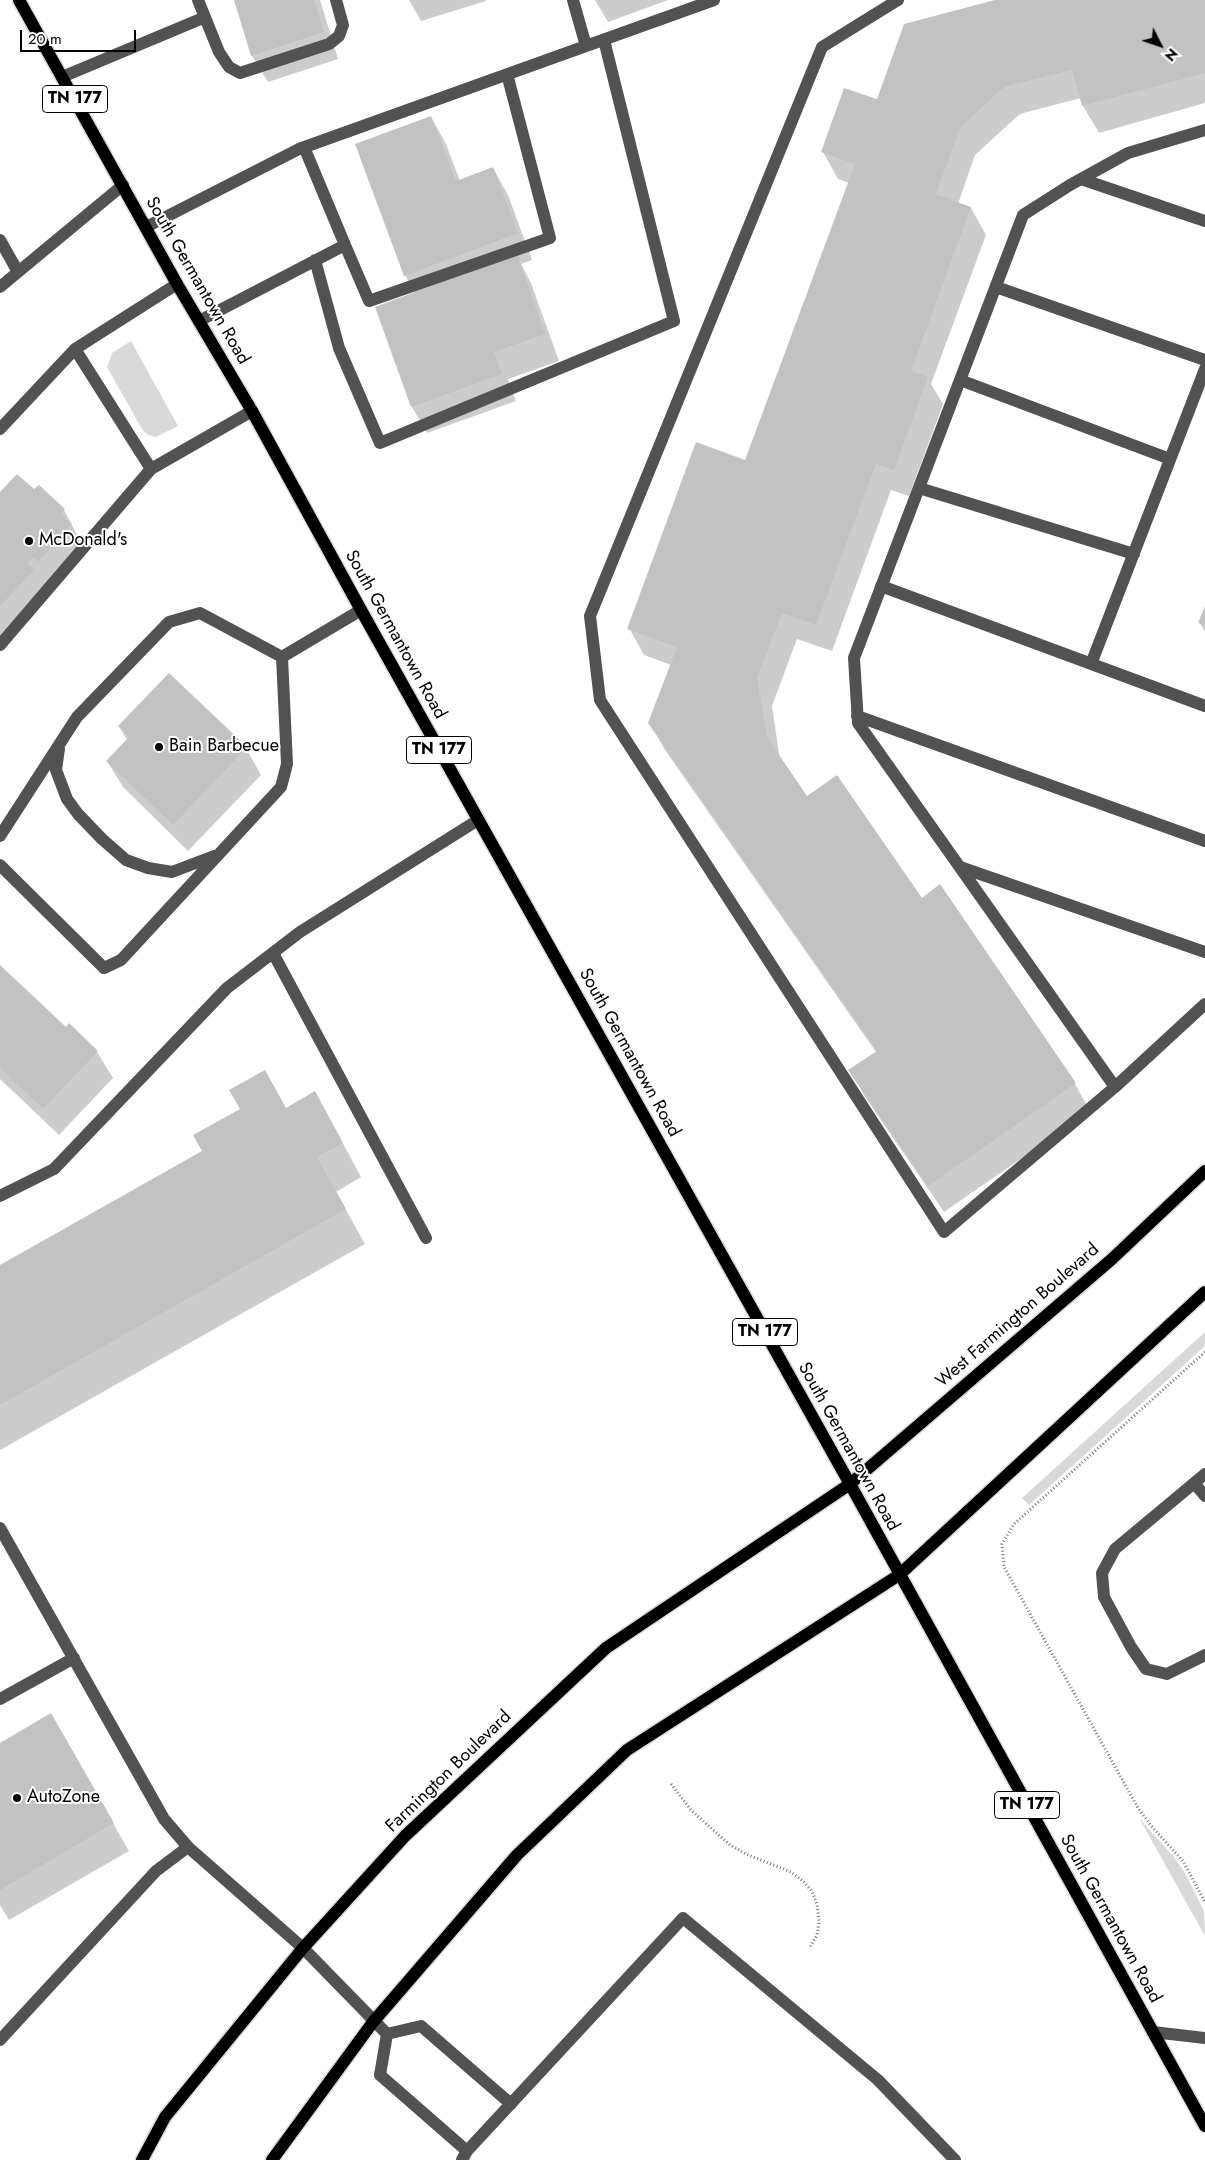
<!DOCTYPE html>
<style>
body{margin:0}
#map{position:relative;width:1205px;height:2160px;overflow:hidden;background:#fff;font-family:Jost,sans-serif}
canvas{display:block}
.north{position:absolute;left:1135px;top:20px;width:50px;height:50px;-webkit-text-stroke:4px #fff;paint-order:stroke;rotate:131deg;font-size:14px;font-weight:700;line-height:20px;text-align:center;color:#000}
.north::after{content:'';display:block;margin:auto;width:18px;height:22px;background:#000;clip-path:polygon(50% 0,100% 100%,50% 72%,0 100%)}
.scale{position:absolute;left:20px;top:30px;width:116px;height:22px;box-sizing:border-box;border:2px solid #000;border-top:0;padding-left:6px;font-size:15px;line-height:18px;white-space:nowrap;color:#000;-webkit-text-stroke:4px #fff;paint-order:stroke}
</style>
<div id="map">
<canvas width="1205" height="2160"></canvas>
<div class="north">N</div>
<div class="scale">20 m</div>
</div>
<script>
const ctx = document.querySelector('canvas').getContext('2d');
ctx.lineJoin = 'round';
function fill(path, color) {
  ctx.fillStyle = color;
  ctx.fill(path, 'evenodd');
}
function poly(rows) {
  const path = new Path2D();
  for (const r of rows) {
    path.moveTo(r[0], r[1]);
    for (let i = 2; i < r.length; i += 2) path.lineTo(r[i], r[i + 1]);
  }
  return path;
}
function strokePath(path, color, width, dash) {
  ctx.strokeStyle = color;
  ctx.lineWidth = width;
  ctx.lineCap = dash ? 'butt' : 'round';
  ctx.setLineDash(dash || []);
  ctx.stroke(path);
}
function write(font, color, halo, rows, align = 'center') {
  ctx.font = font + ' Jost,sans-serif';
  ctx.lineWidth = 4;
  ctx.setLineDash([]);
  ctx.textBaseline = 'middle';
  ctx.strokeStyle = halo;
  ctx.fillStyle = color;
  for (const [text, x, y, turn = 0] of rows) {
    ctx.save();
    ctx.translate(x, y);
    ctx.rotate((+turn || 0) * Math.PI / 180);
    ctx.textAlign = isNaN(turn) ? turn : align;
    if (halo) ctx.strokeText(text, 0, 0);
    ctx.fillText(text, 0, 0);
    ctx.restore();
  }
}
const green = poly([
 [131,341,178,426,156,437,148,435,142,429,107,367,112,353],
 [1205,1332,1205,1346,1029,1505,1022,1498],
 [1139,1818,1173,1856,1185,1873,1204,1911,1205,1936]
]);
const shadow = poly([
 [235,0,320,0,338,59,268,82,252,56],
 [409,0,486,0,486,1,421,21],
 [595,0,668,0,608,22],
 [998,0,1205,0,1205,103,1099,133,1083,106,1081,98,1020,114,975,155,958,204,971,208,986,235,931,384,943,404,909,496,891,490,832,651,797,639,772,706,780,760,806,798,921,899,940,886,1075,1084,1090,1111,944,1212,865,1097,850,1070,876,1052,665,750,650,723,671,665,644,655,629,628,746,462,849,183,838,179,823,152,878,101],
 [431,117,446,144,460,181,493,168,508,195,532,260,521,264,531,283,559,361,508,379,516,401,427,433,412,407,376,307,415,293,405,275],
 [34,491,64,510,86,552,0,649,0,494],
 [1205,609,1205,632,1200,623],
 [119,726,246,748,261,775,188,851,123,787,107,761,127,740],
 [0,966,66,1029,97,1052,113,1078,59,1135,0,1079],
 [242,1109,286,1109,334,1127,361,1177,336,1192,365,1244,0,1450,0,1266,204,1151],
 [51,1715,129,1851,9,1920,0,1905,0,1744]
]);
const building = poly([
 [234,0,314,0,324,32,251,56],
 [995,0,1205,0,1205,73,1082,106,1072,70,1004,87,960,128,936,194,971,207,911,371,928,377,894,470,876,464,816,625,782,613,757,678,767,737,807,796,837,775,922,898,940,884,1076,1083,928,1186,848,1070,877,1051,648,723,677,647,627,629,696,442,745,460,855,164,821,152,844,88,877,99,904,24],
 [431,116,456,181,493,167,518,233,404,276,355,144],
 [517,254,545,334,494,352,502,374,411,407,375,307],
 [17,474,34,489,39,485,65,509,61,514,72,524,38,562,33,557,27,563,34,570,0,606,0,492],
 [1205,606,1205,626,1198,623],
 [169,673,247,747,173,825,106,761,129,737,118,726],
 [0,965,66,1027,69,1023,98,1051,43,1109,0,1068],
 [265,1070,286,1108,315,1091,343,1143,317,1157,346,1209,0,1405,0,1265,202,1151,193,1135,240,1109,229,1090],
 [51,1713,114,1823,0,1890,0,1743]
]);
const path = poly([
 [1205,1352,1014,1524,1002,1544,1004,1567,1138,1808,1153,1828,1183,1861,1205,1902],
 [671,1784,691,1810,730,1845,746,1854,791,1872,803,1881,812,1891,817,1904,819,1922,817,1935,810,1947]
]);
const minor = poly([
 [198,0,219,52,229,67,240,73,329,44,339,36,343,25,336,0],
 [573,0,586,46],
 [898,0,822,47,590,616,600,700,944,1232,1115,1087],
 [62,77,203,18],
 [1205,130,1128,153,1070,185,1023,215,854,658,858,723,1115,1087,1205,1004],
 [1081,179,1205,221],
 [146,227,299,149,714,0],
 [0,240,18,272],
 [345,245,369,301,550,238,507,74],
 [315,260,339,348,380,443,674,321,604,40],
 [0,287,123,185],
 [996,287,1205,360],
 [199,321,345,245,304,147],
 [75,349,151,469],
 [960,380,1170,459],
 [0,429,75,349,177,284],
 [919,488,1134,554],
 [881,586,1205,706],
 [0,645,151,469,252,411],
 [282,657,361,610],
 [1091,664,1205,369],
 [857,716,1205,841],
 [59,749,56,770,67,799,78,814,102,839,126,860,148,868,172,872,214,856],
 [0,836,77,717,169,622,200,613,282,657],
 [0,865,104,968,121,960,281,787,287,764,282,657],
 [960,867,1205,952],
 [273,953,426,1238],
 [0,1196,54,1169,227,988,300,932,478,820],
 [1205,1474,1115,1549,1102,1573,1104,1597,1131,1647,1146,1669,1167,1674,1205,1655],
 [1195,1484,1205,1496],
 [0,1528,164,1819,188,1847,303,1948,387,2034],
 [0,1699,74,1658],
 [1153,2032,1205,2038],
 [387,2034,380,2075,467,2151],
 [387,2034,421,2026,511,2104],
 [0,2040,156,1871,188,1847],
 [462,2160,467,2151,683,1918,878,2080,955,2160]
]);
const major = poly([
 [19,0,177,284,252,411,361,610,850,1484,1205,2126],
 [142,2160,165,2117,303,1948,405,1836,606,1648,850,1484,1112,1259,1205,1171],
 [272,2160,373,2022,517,1855,627,1750,899,1575,1205,1292]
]);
const markers = [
 [29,541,5,"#000"],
 [159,747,5,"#000"],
 [17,1798,5,"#000"]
];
const shields = [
 [75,99,65],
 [439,750,65],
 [765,1332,65],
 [1027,1805,65]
];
const shieldNames = [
 ["TN 177",75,99],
 ["TN 177",439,750],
 ["TN 177",765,1332],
 ["TN 177",1027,1805]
];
const streetNames = [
 ["South Germantown Road",197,281,60],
 ["South Germantown Road",395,635,61],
 ["South Germantown Road",629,1053,61],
 ["West Farmington Boulevard",1018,1316,-41],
 ["South Germantown Road",848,1447,61],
 ["Farmington Boulevard",449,1772,-44],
 ["South Germantown Road",1110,1919,61]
];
const poiNames = [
 ["McDonald's",39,541],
 ["Bain Barbecue",169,747],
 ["AutoZone",27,1798]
];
fill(green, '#d9d9d9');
fill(shadow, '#0003');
fill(building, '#c2c2c2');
strokePath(major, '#dbdbdb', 15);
strokePath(path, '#747474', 3, [1, 2.5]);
strokePath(minor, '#525252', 12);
strokePath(major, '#000', 12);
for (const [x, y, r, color] of markers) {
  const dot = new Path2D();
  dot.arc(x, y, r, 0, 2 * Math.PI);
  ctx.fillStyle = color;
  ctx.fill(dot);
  strokePath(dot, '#fff', 2);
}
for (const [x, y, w] of shields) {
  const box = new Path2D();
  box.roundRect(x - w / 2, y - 13.5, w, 27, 4);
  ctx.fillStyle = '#fff';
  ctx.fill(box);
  strokePath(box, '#000', 1);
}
write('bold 16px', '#000', null, shieldNames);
write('18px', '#000', '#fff', streetNames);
write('18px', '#000', '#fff', poiNames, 'left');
</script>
